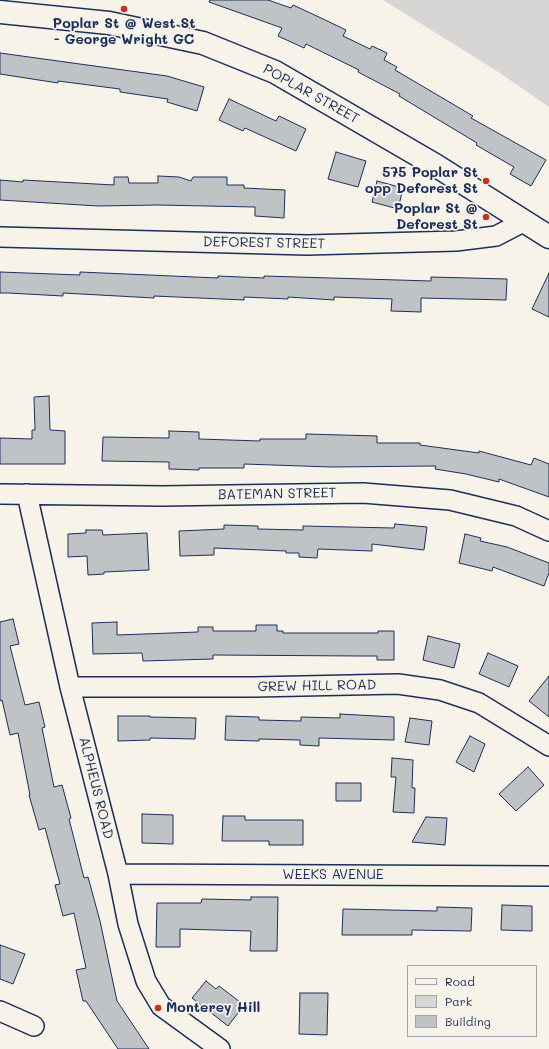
<!DOCTYPE html>
<style>
body{margin:0}
#map{position:relative;width:549px;height:1049px;overflow:hidden;background:#f7f3e8;font-family:Mali,sans-serif}
canvas{display:block}
.legend{position:absolute;left:407px;top:965px;width:130px;height:72px;box-sizing:border-box;background:#f7f3e8;border:1px solid #9fa5b1;margin:0;padding:5px 7px;list-style:none;font-size:12px;color:#1b2f5e}
.legend li{display:flex;align-items:center;gap:8px;height:20px}
.legend b{width:20px;border:1px solid #9fa5b1}
</style>
<div id="map">
<canvas width="549" height="1049"></canvas>
<ul class="legend">
<li><b style="height:5px;background:#f7f3e8"></b>Road</li>
<li><b style="height:11px;background:#d7d6d4"></b>Park</li>
<li><b style="height:11px;background:#c0c3c5"></b>Building</li>
</ul>
</div>
<script>
const ctx = document.querySelector('canvas').getContext('2d');
ctx.lineJoin = 'round';
function fill(path, color) {
  ctx.fillStyle = color;
  ctx.fill(path, 'evenodd');
}
function poly(rows) {
  const path = new Path2D();
  for (const r of rows) {
    path.moveTo(r[0], r[1]);
    for (let i = 2; i < r.length; i += 2) path.lineTo(r[i], r[i + 1]);
  }
  return path;
}
function strokePath(path, color, width, dash) {
  ctx.strokeStyle = color;
  ctx.lineWidth = width;
  ctx.lineCap = dash ? 'butt' : 'round';
  ctx.setLineDash(dash || []);
  ctx.stroke(path);
}
function write(font, color, halo, rows, align = 'center') {
  ctx.font = font + ' Mali,sans-serif';
  ctx.lineWidth = 3.5;
  ctx.setLineDash([]);
  ctx.textBaseline = 'middle';
  ctx.strokeStyle = halo;
  ctx.fillStyle = color;
  for (const [text, x, y, turn = 0] of rows) {
    ctx.save();
    ctx.translate(x, y);
    ctx.rotate((+turn || 0) * Math.PI / 180);
    ctx.textAlign = isNaN(turn) ? turn : align;
    if (halo) ctx.strokeText(text, 0, 0);
    ctx.fillText(text, 0, 0);
    ctx.restore();
  }
}
const green = poly([
 [383,0,549,0,549,107,497,71]
]);
const building = poly([
 [210,0,268,0,291,8,293,5,321,18,346,30,343,36,370,49,372,46,387,53,384,60,397,67,395,70,473,116,471,118,546,160,531,186,510,174,514,167,476,145,477,143,399,96,400,94,358,72,359,70,306,44,304,48,278,36,282,28,209,2,210,0],
 [0,53,167,76,204,87,197,111,167,102,168,99,120,92,120,89,58,81,58,83,0,74,0,53],
 [229,99,276,121,279,116,306,129,296,151,245,128,243,131,219,120,229,99],
 [336,152,366,161,358,187,328,179,336,152],
 [158,176,179,177,191,181,193,177,227,177,227,185,244,185,244,188,285,190,284,218,255,216,255,207,158,205,98,206,0,200,0,180,23,182,23,180,114,185,114,177,128,177,129,183,158,183,158,176],
 [377,181,403,188,398,209,372,202,377,181],
 [0,272,80,275,80,272,218,278,218,276,264,278,264,276,431,281,431,277,507,279,506,300,421,298,421,312,391,311,392,299,334,297,334,300,288,297,288,299,244,297,244,300,154,296,154,298,63,293,63,296,8,293,0,293,0,272],
 [549,273,549,317,532,309,549,273],
 [49,396,50,430,65,431,65,464,0,464,0,438,32,439,32,430,35,430,34,397,49,396],
 [169,431,199,432,199,439,260,441,260,439,306,439,306,434,377,436,377,443,420,443,420,445,479,453,479,451,531,465,534,458,549,464,549,497,499,479,499,482,466,474,435,469,436,466,331,467,244,464,244,468,199,468,199,470,169,469,169,462,102,461,103,437,169,438,169,431],
 [395,524,427,527,424,550,372,544,372,551,318,549,317,558,299,557,299,553,286,553,286,551,214,548,214,555,180,556,179,531,224,529,224,525,258,526,258,529,303,530,303,526,394,528,395,524],
 [86,530,102,530,103,535,147,533,149,570,104,572,104,574,88,575,87,556,68,557,68,534,86,533,86,530],
 [465,534,481,538,480,541,507,547,549,563,549,573,544,586,493,567,492,571,459,563,465,534],
 [13,619,19,644,10,646,25,705,39,702,45,727,42,728,54,787,62,785,71,818,69,819,84,878,88,877,100,921,117,1001,149,1049,118,1049,86,1001,83,1001,76,970,86,968,74,913,63,916,55,885,60,884,45,828,39,830,29,795,30,795,18,733,10,735,2,700,0,701,0,622,13,619],
 [117,622,117,635,198,632,198,627,213,627,213,631,256,631,256,625,277,625,277,631,283,631,283,633,378,633,378,631,394,631,394,660,377,660,377,656,360,656,213,655,213,659,143,661,142,653,93,654,92,623,117,622],
 [428,636,460,644,454,668,423,660,428,636],
 [488,653,518,666,509,687,479,674,488,653],
 [549,676,549,717,529,701,549,676],
 [340,714,394,717,394,740,319,738,319,746,300,745,300,740,259,739,259,741,225,740,226,716,259,717,259,720,301,721,301,717,340,718,340,714],
 [118,716,150,716,150,717,196,718,195,739,150,738,150,740,118,741,118,716],
 [410,718,432,721,429,745,405,742,410,718],
 [470,736,485,744,474,772,456,762,470,736],
 [392,758,413,760,412,788,415,788,414,813,393,812,396,777,391,777,392,758],
 [528,767,544,785,516,811,499,794,528,767],
 [336,783,361,783,361,801,336,801,336,783],
 [142,814,173,815,173,844,142,843,142,814],
 [223,816,245,816,245,820,303,820,303,845,269,845,269,841,222,841,223,816],
 [426,817,447,818,445,845,412,842,426,817],
 [251,897,278,897,277,951,250,951,251,931,180,929,180,947,156,947,157,903,201,903,202,899,251,900,251,897],
 [502,905,532,906,532,931,501,930,502,905],
 [437,907,472,908,471,931,412,930,412,935,342,935,343,909,437,911,437,907],
 [0,945,25,954,13,984,0,979,0,945],
 [206,981,216,989,219,986,244,1005,228,1026,192,998,206,981],
 [300,993,328,993,327,1035,299,1034,300,993]
]);
const minor = poly([
 [0,237,307,245,456,241,496,236,525,221],
 [0,494,162,496,363,493,450,500,516,516,549,531],
 [27,494,70,687,118,874,128,924,146,981,161,1006,220,1049],
 [70,687,254,687,398,684,440,690,479,703,549,746],
 [118,874,549,876],
 [0,1011,34,1026]
]);
const tertiary = poly([
 [0,12,109,23,203,43,275,72,435,165,549,237]
]);
const markers = [
 [124,9,4,"#c8321e"],
 [486,181,4,"#c8321e"],
 [486,217,4,"#c8321e"],
 [158,1008,4,"#c8321e"]
];
const poiNames = [
 ["Poplar St @ West St",124,24,"center"],
 ["- George Wright GC",124,40,"center"],
 ["575 Poplar St",478,173],
 ["opp Deforest St",478,189],
 ["Poplar St @",478,209],
 ["Deforest St",478,225],
 ["Monterey Hill",166,1008,"left"]
];
const streetNames = [
 ["POPLAR STREET",311,94,29],
 ["DEFOREST STREET",264,243,1],
 ["BATEMAN STREET",277,494,-1],
 ["GREW HILL ROAD",317,686,-1],
 ["ALPHEUS ROAD",96,788,76],
 ["WEEKS AVENUE",333,875]
];
fill(green, '#d7d6d4');
fill(building, '#c0c3c5');
strokePath(building, '#1b2f5e', 1);
strokePath(minor, '#1b2f5e', 22);
strokePath(tertiary, '#1b2f5e', 25);
strokePath(minor, '#f7f3e8', 19);
strokePath(tertiary, '#f7f3e8', 22);
for (const [x, y, r, color] of markers) {
  const dot = new Path2D();
  dot.arc(x, y, r, 0, 2 * Math.PI);
  ctx.fillStyle = color;
  ctx.fill(dot);
  strokePath(dot, '#f7f3e8', 1.5);
}
write('bold 14px', '#1b2f5e', '#f7f3e8', poiNames, 'right');
write('14px', '#1b2f5e', '#f7f3e8', streetNames);
</script>
